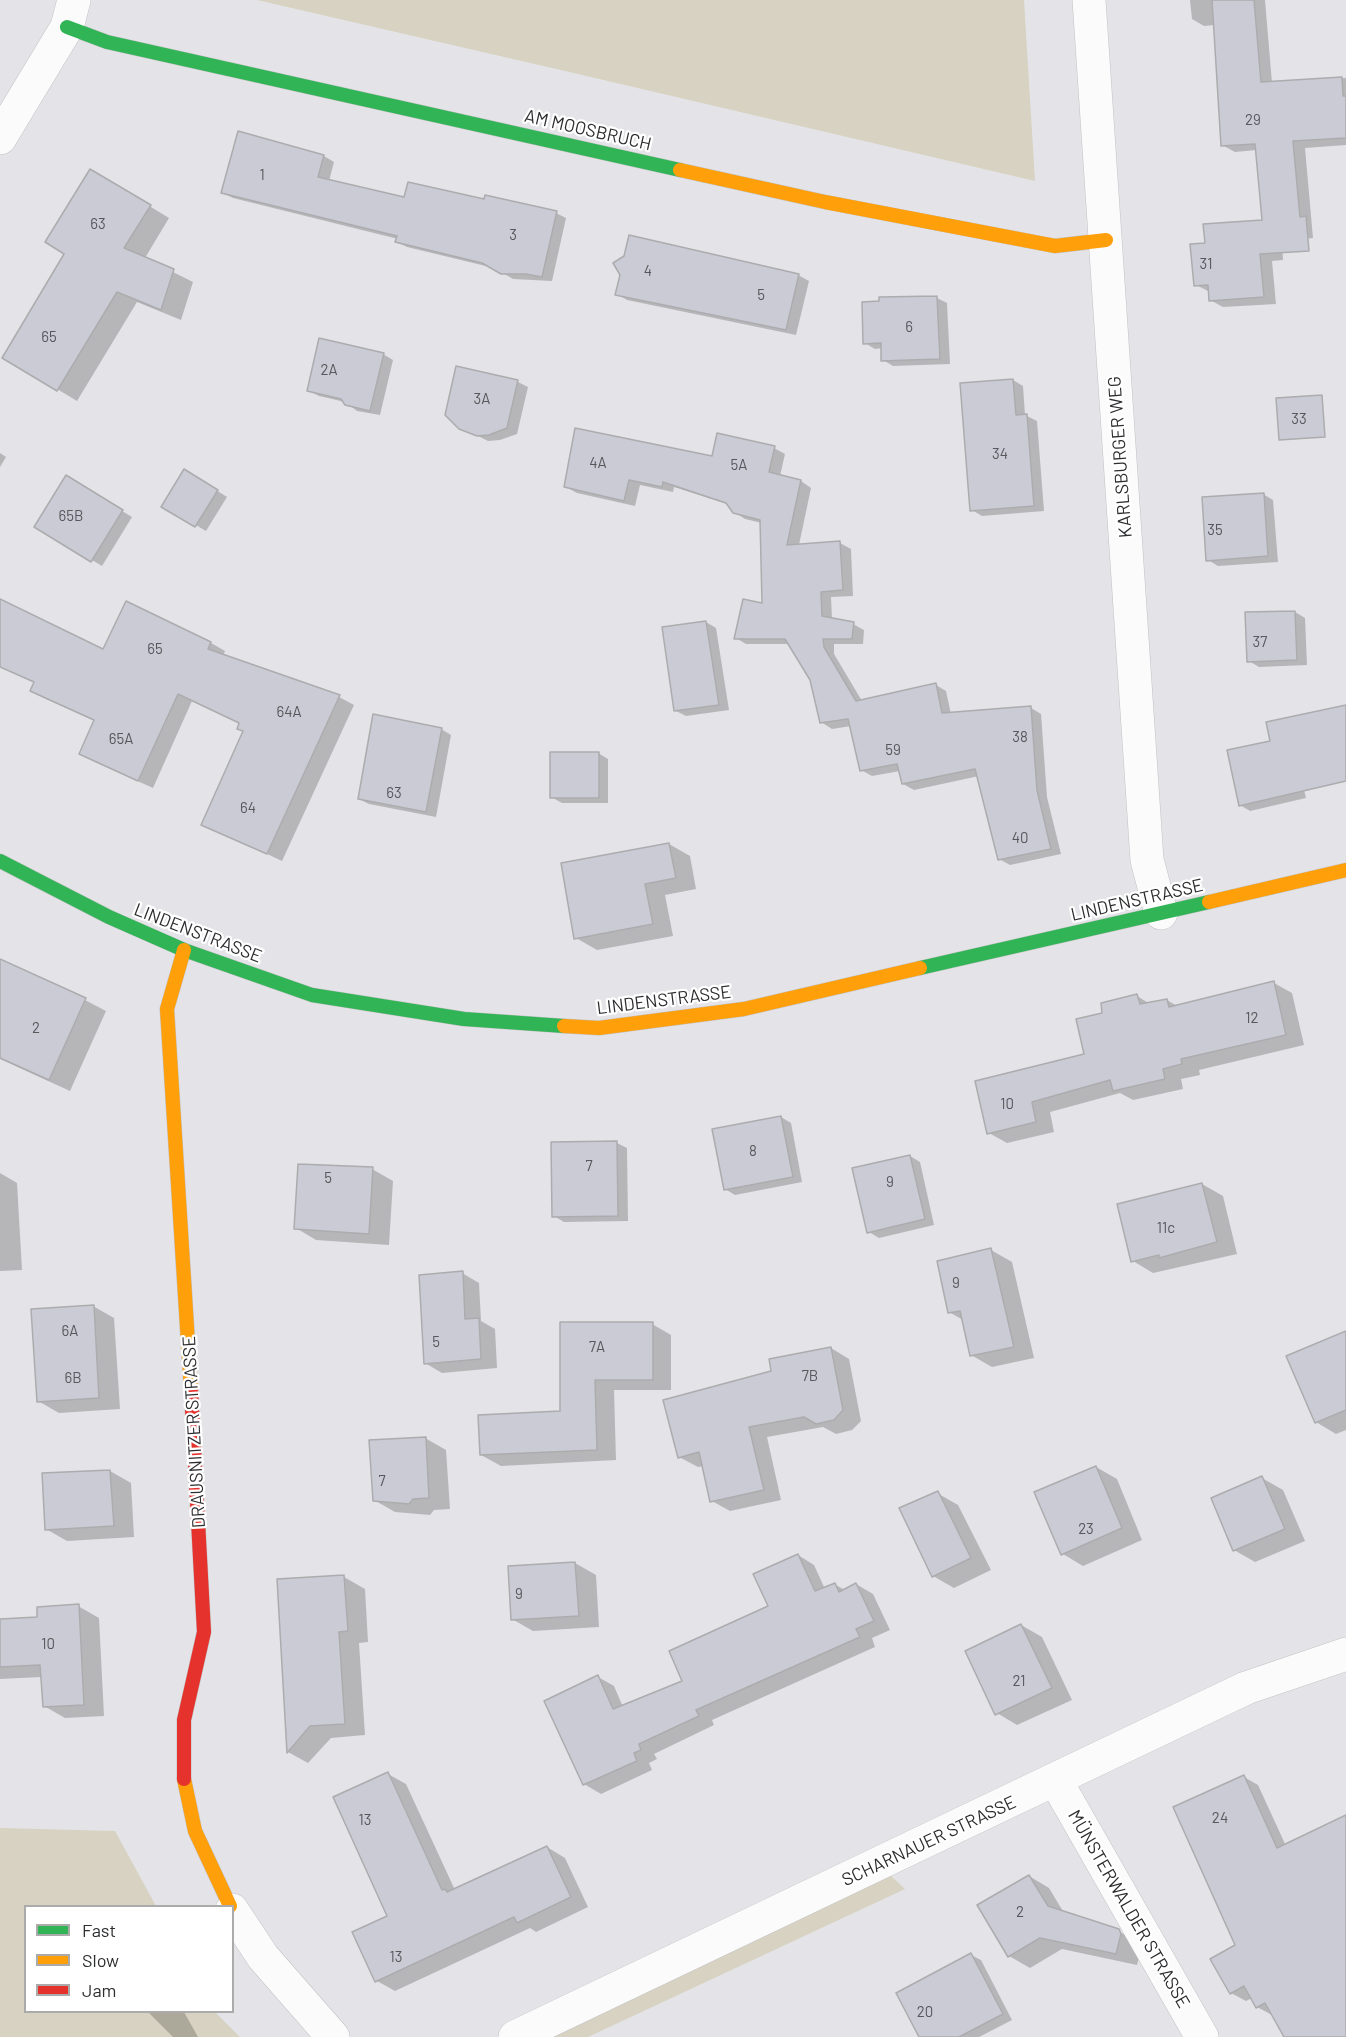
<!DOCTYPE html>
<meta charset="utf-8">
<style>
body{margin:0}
#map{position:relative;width:1346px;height:2037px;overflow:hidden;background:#e4e4e8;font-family:Barlow,sans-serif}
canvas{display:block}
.legend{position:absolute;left:24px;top:1905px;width:210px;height:108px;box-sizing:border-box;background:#fff;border:2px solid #ababac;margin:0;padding:8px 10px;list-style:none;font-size:18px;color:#2c2d2f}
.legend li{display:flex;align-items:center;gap:12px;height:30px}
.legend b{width:30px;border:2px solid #ababac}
</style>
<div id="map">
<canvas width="1346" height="2037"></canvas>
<ul class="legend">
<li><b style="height:8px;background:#30b455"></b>Fast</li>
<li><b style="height:8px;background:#ff9f0a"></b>Slow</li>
<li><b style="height:8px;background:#e5322d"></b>Jam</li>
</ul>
</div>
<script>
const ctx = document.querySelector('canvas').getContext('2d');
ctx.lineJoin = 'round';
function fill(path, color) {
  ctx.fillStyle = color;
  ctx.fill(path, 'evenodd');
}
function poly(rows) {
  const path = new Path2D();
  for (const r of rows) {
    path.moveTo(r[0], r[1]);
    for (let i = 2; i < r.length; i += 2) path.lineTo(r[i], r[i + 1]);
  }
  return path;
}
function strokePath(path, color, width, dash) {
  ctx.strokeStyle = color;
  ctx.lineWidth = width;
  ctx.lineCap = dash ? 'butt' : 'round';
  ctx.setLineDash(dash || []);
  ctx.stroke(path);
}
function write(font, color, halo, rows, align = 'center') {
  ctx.font = font + ' Barlow,sans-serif';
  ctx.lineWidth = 4.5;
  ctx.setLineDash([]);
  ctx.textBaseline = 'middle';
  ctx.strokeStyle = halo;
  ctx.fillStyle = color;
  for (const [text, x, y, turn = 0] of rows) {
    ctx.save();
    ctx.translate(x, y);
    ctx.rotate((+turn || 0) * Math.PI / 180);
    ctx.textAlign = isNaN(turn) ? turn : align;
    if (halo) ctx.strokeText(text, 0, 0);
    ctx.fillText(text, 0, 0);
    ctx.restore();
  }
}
const green = poly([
 [257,0,1024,0,1035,181,578,74],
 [0,1828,115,1831,156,1906,26,1906,26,2012,215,2012,240,2037,0,2037],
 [890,1875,905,1889,588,2037,553,2037]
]);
const shadow = poly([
 [1190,0,1265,0,1272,83,1346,78,1346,145,1305,148,1313,238,1282,241,1283,260,1272,261,1276,304,1223,307,1210,300,1210,292,1196,285,1206,245,1263,221,1257,150,1235,152,1222,145,1215,25,1204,26,1192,19],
 [239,133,324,156,334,162,329,181,406,199,485,201,556,213,566,218,552,281,513,279,494,268,407,247,397,242,398,239,233,198,223,193],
 [110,182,169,218,145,258,193,282,181,320,137,302,77,401,4,357],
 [798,275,809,281,796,335,627,300,617,294],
 [937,298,947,303,950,364,893,366,883,360,883,348,875,349,865,343],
 [383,354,393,360,380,415,357,411,345,402,319,396,309,391],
 [1013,380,1023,386,1025,415,1037,421,1044,511,982,516,972,510],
 [518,382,528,387,517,434,500,440,488,441,460,427],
 [774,448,785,454,780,476,801,481,811,488,799,545,840,543,851,549,853,596,831,597,832,619,853,624,864,630,863,644,834,644,834,654,862,701,936,685,946,691,951,714,1031,708,1041,714,1047,797,1061,854,1010,865,999,859,979,776,914,790,903,784,900,771,872,776,861,770,851,726,832,729,821,722,812,680,790,644,746,644,736,638,764,605,762,523,745,519,734,512,730,505,674,487,673,492,640,485,635,506,577,493,566,487],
 [0,453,6,457,0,467],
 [194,476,227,497,206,531,163,506],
 [66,477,132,517,102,566,36,526],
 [1263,494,1273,500,1278,562,1218,566,1208,560],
 [0,601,104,651,211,643,225,651,223,656,339,697,354,705,282,861,203,824,245,731,241,724,192,701,153,788,95,762,80,753,95,721,46,699,32,691,35,683,0,667],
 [1295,612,1305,618,1307,665,1259,667,1249,661,1247,614],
 [706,622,716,628,729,710,686,716,676,711],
 [1346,706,1346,761,1299,770,1306,798,1250,811,1240,805,1272,742],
 [441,729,451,735,436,817,369,804,359,799],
 [598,753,608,759,608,803,562,803,551,797],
 [669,844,690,856,696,889,665,895,673,936,597,950,576,938],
 [0,981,85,1000,106,1011,70,1091,0,1059],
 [1274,983,1292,993,1304,1045,1199,1070,1200,1075,1181,1079,1183,1089,1133,1100,1120,1093,1050,1112,1054,1132,1007,1143,989,1133,1086,1055,1103,1014,1137,996,1150,1004,1167,1000,1177,1006],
 [781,1117,791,1123,802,1182,735,1195,725,1189],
 [617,1143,627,1148,628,1221,564,1222,554,1216],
 [910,1156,920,1162,934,1225,879,1238,869,1232],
 [372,1169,393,1181,389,1245,316,1240,296,1228],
 [0,1173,17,1183,22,1270,0,1271],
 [1202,1184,1223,1196,1237,1254,1153,1273,1133,1261],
 [991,1250,1012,1262,1034,1358,992,1367,971,1355,963,1320,949,1312],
 [462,1273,479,1283,481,1321,495,1329,497,1368,442,1373,425,1363],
 [93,1306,114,1318,120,1409,59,1413,38,1401],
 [652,1324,671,1335,671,1390,614,1390,616,1460,501,1466,481,1455,561,1413],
 [1346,1333,1346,1430,1336,1434,1316,1422],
 [831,1348,849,1359,861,1421,852,1430,836,1434,823,1427,767,1437,781,1500,730,1511,712,1501,704,1466,698,1467,679,1457,773,1372],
 [425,1438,446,1450,450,1509,434,1510,430,1515,395,1512,374,1500],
 [1096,1467,1117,1479,1142,1540,1083,1566,1063,1554],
 [110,1471,131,1483,134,1537,67,1541,46,1529],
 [1262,1478,1283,1490,1305,1541,1255,1562,1234,1550],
 [937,1493,958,1505,991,1570,954,1588,933,1576],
 [798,1555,814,1565,825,1589,834,1584,845,1590,856,1584,873,1594,890,1630,872,1638,875,1647,712,1720,714,1725,654,1754,657,1759,649,1763,652,1770,601,1794,584,1784,598,1677,614,1686,623,1707,684,1682,770,1607],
 [575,1563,596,1575,599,1627,533,1631,512,1619],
 [344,1577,365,1589,368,1642,359,1643,365,1735,331,1738,308,1763,288,1752,278,1580],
 [78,1606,99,1618,104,1716,65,1718,44,1706,42,1677,0,1679,0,1621,39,1618],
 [1021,1625,1042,1637,1072,1700,1017,1725,997,1713],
 [388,1774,406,1784,455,1890,547,1847,565,1858,588,1907,536,1932,530,1928,395,1991,377,1981,389,1916],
 [1244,1777,1258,1785,1286,1846,1346,1817,1346,2037,1285,2037,1272,2015,1257,2007,1252,1998,1246,2001,1231,1993,1237,1946],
 [1029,1876,1049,1888,1064,1913,1118,1931,1140,1943,1142,1946,1137,1965,1062,1949,1030,1968,1009,1956],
 [971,1955,981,1960,1012,2020,979,2037,921,2037],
 [148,2012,184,2012,198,2037,173,2037]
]);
const building = poly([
 [1212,0,1254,0,1261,82,1342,77,1343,96,1346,96,1346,138,1293,141,1300,217,1306,216,1309,251,1260,254,1264,297,1209,301,1208,285,1194,286,1190,244,1205,243,1203,224,1262,220,1255,144,1221,146,1212,0],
 [238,131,324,155,318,177,404,197,408,182,484,199,485,195,557,211,542,277,526,274,501,274,482,263,395,242,397,236,221,193,238,131],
 [90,169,151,205,124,248,174,269,161,310,117,292,57,391,2,358,64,254,45,242,90,169],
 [629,235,799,274,786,330,615,295,620,275,613,263,624,256,629,235],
 [937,296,940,359,881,361,881,343,863,344,862,302,879,301,879,297,937,296],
 [319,338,384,353,370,411,345,405,341,399,307,391,319,338],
 [456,366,518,380,507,428,489,435,477,436,459,429,445,415,456,366],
 [1013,379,1016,415,1027,414,1034,506,970,511,960,383,1013,379],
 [1322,395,1325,437,1279,440,1276,398,1322,395],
 [575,428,712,456,717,433,775,446,769,472,801,480,787,545,840,541,843,590,821,592,822,616,854,622,852,639,823,639,824,647,856,701,936,683,942,713,1031,706,1037,790,1051,849,998,860,975,769,902,784,897,764,860,771,848,719,820,723,810,680,785,639,734,639,743,599,762,603,760,520,733,513,726,503,663,482,662,487,629,480,624,501,564,487,575,428],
 [184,469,218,490,195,527,161,507,184,469],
 [66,475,123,510,91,562,34,527,66,475],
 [1264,493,1268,556,1206,561,1202,497,1264,493],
 [0,599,103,649,126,601,211,642,208,649,340,695,267,854,201,825,243,731,237,729,239,723,178,694,138,781,79,754,94,720,30,691,34,682,0,667,0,599],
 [1295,611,1297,660,1247,662,1245,612,1295,611],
 [706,621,719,705,674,711,662,627,706,621],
 [1346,705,1346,781,1239,806,1227,750,1270,741,1266,722,1346,705],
 [373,714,442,728,426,812,358,799,373,714],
 [550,752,599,752,599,798,550,798,550,752],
 [669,843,676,878,645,884,653,924,574,939,561,863,669,843],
 [0,959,86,998,49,1080,0,1058,0,959],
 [1274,981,1286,1035,1181,1059,1182,1064,1163,1069,1165,1079,1113,1091,1110,1080,1032,1102,1036,1122,987,1134,975,1081,1084,1054,1076,1019,1102,1013,1101,1003,1137,994,1140,1004,1167,999,1169,1007,1274,981],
 [781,1116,793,1177,724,1190,712,1129,781,1116],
 [617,1141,618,1216,552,1217,551,1142,617,1141],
 [910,1155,925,1219,867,1233,852,1168,910,1155],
 [298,1164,373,1167,369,1234,294,1229,298,1164],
 [1202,1183,1217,1242,1159,1258,1159,1255,1131,1262,1117,1204,1202,1183],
 [991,1248,1014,1347,970,1356,960,1311,948,1313,937,1261,991,1248],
 [463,1271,465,1319,479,1318,481,1359,424,1364,419,1275,463,1271],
 [94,1305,99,1398,37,1402,31,1309,94,1305],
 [560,1322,653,1322,653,1380,595,1380,597,1450,480,1455,478,1415,560,1411,560,1322],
 [1346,1331,1346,1410,1315,1423,1286,1356,1346,1331],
 [831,1347,843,1410,834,1420,816,1424,804,1417,749,1427,764,1490,710,1502,699,1452,678,1458,663,1400,771,1371,769,1359,831,1347],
 [426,1437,429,1498,413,1499,409,1504,373,1501,369,1440,426,1437],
 [1096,1466,1122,1528,1061,1555,1034,1492,1096,1466],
 [110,1470,114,1526,45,1530,42,1473,110,1470],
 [1262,1476,1285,1529,1233,1551,1211,1498,1262,1476],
 [938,1491,971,1558,932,1577,899,1508,938,1491],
 [798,1554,815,1591,835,1583,839,1592,856,1583,874,1621,856,1629,860,1637,696,1710,699,1716,639,1744,641,1750,634,1753,637,1761,583,1785,544,1701,598,1675,613,1709,682,1681,669,1651,768,1606,753,1574,798,1554],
 [575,1562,579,1616,511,1620,508,1566,575,1562],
 [344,1575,348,1631,339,1632,345,1724,310,1726,287,1753,277,1579,344,1575],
 [79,1604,84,1705,43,1707,40,1665,0,1667,0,1619,37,1617,37,1607,79,1604],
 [1021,1624,1052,1688,995,1715,965,1651,1021,1624],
 [388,1772,442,1890,445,1889,447,1892,547,1846,571,1897,517,1923,514,1917,375,1982,352,1932,387,1916,333,1797,388,1772],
 [1244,1775,1277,1848,1346,1815,1346,2037,1284,2037,1265,2003,1256,2008,1244,1986,1230,1994,1210,1959,1235,1945,1173,1807,1244,1775],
 [1029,1875,1048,1906,1119,1929,1121,1934,1116,1954,1040,1938,1008,1957,977,1905,1029,1875],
 [971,1953,1003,2014,959,2037,919,2037,896,1993,971,1953]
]);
const street = poly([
 [1089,0,1147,860,1161,913],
 [0,138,67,27,74,0],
 [1056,1781,1202,2037],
 [232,1910,263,1957,333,2037],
 [515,2037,1246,1688,1346,1654]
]);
const fast = poly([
 [67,27,107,42,680,170],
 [0,861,109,917,184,950,312,995,464,1019,564,1026],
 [920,968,1209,902]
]);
const slow = poly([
 [680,170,825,202,1055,246,1106,240],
 [1209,902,1346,870],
 [184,950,167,1009,191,1391],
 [564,1026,599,1028,744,1009,920,968],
 [184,1779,195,1831,230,1906]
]);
const jam = poly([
 [184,1779,184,1720,204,1632,191,1391]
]);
const numberNames = [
 ["29",1253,120],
 ["1",262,175],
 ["63",98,224],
 ["3",513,235],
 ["31",1206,264],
 ["4",648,271],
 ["5",761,295],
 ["6",909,327],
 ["65",49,337],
 ["2A",329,370],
 ["3A",482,399],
 ["33",1299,419],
 ["34",1000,454],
 ["4A",598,463],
 ["5A",739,465],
 ["65B",71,516],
 ["35",1215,530],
 ["37",1260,642],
 ["65",155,649],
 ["64A",289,712],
 ["38",1020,737],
 ["65A",121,739],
 ["59",893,750],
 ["63",394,793],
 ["64",248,808],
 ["40",1020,838],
 ["12",1252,1018],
 ["2",36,1028],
 ["10",1007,1104],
 ["8",753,1151],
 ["7",589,1166],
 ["5",328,1178],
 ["9",890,1182],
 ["11c",1166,1228],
 ["9",956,1283],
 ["6A",70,1331],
 ["5",436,1342],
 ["7A",597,1347],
 ["7B",810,1376],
 ["6B",73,1378],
 ["7",382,1481],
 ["23",1086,1529],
 ["9",519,1594],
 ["10",48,1644],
 ["21",1019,1681],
 ["24",1220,1818],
 ["13",365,1820],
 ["2",1020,1912],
 ["13",396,1957],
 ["20",925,2012]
];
const streetNames = [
 ["AM MOOSBRUCH",588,130,13],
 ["KARLSBURGER WEG",1120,457,-94],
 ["LINDENSTRASSE",1137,900,-13],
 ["LINDENSTRASSE",198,933,21],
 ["LINDENSTRASSE",664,1000,-7],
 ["DRAUSNITZER STRASSE",194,1432,-93],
 ["SCHARNAUER STRASSE",929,1841,-25],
 ["MÜNSTERWALDER STRASSE",1129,1909,60]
];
fill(green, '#d7d2c1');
fill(shadow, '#0003');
fill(building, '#cacbd4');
strokePath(building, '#acacaf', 1.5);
strokePath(street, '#c2c2c4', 34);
strokePath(fast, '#c2c2c4', 15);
strokePath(slow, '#c2c2c4', 15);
strokePath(jam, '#c2c2c4', 15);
strokePath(street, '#fbfbfc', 33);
strokePath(fast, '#30b455', 14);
strokePath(slow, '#ff9f0a', 14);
strokePath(jam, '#e5322d', 14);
write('15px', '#57585c', null, numberNames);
write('18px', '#2c2d2f', '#fff', streetNames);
</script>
